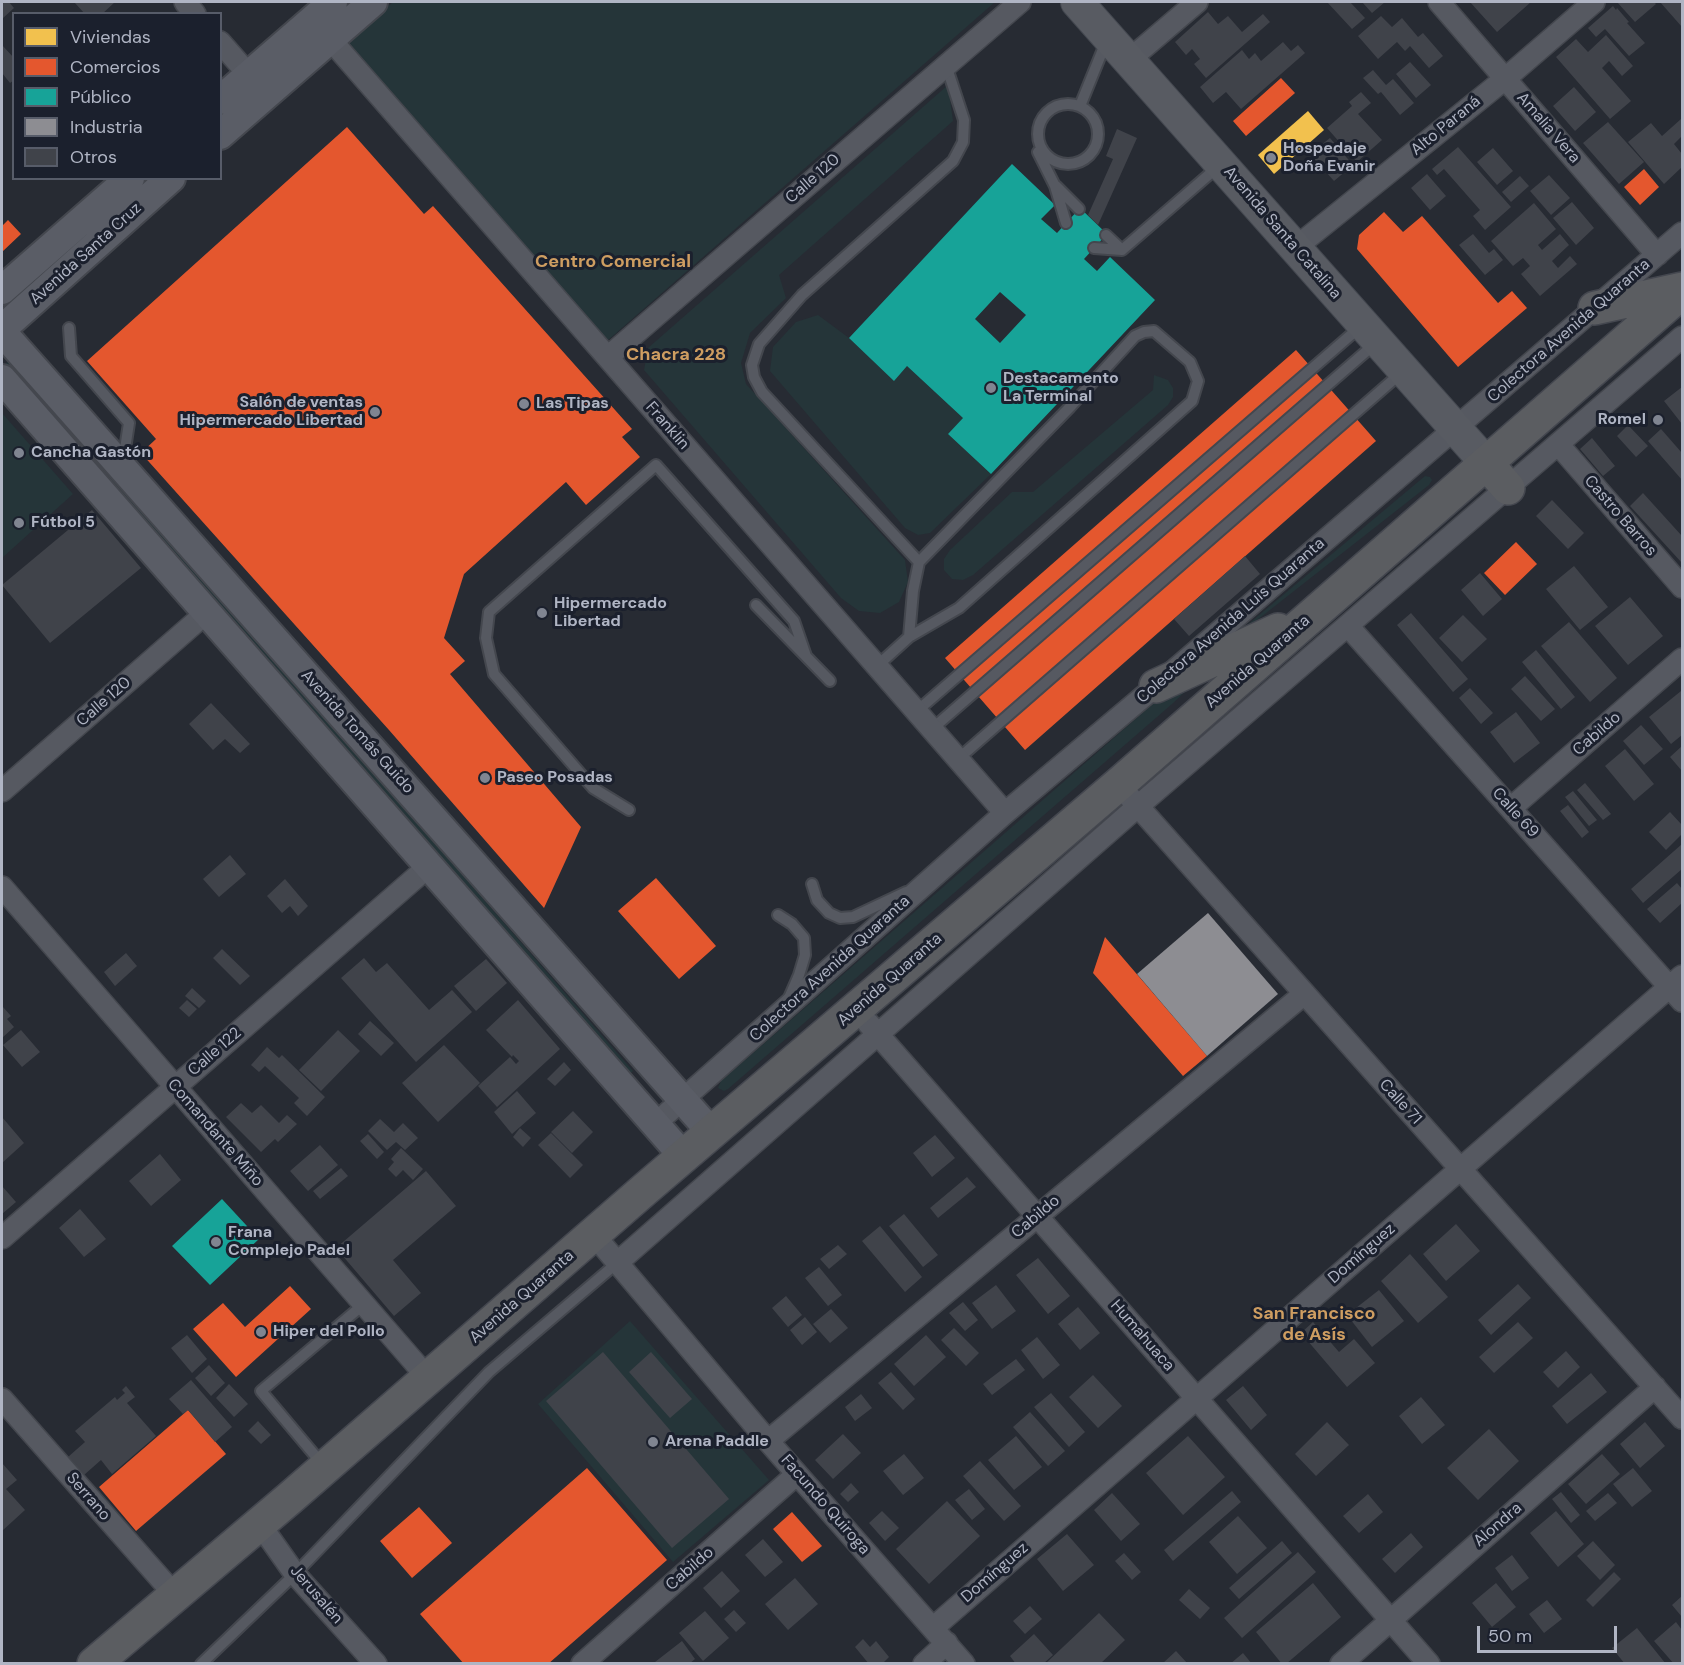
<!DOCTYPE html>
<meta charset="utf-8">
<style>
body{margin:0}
#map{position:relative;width:1684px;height:1665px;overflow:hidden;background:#272b33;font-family:"DM Sans",sans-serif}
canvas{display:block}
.frame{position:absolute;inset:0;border:3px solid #b0b5c4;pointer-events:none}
.legend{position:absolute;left:12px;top:12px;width:210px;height:168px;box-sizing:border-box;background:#1b202d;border:2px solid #575c69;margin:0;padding:8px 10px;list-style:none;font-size:18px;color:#b0b5c4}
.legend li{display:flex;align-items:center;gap:12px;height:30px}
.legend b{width:30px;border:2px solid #575c69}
.scale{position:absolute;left:1477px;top:1626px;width:140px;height:27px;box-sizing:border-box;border:3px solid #b0b5c4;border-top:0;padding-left:8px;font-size:18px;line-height:21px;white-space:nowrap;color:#b0b5c4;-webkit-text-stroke:4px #1b202d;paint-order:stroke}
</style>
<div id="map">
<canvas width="1684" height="1665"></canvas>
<div class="frame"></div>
<ul class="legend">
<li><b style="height:16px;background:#f2c14e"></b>Viviendas</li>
<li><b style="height:16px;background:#e4572e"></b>Comercios</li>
<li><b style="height:16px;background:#17a398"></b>Público</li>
<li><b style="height:16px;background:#8d8d92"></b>Industria</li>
<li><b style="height:16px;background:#40434a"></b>Otros</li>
</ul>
<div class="scale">50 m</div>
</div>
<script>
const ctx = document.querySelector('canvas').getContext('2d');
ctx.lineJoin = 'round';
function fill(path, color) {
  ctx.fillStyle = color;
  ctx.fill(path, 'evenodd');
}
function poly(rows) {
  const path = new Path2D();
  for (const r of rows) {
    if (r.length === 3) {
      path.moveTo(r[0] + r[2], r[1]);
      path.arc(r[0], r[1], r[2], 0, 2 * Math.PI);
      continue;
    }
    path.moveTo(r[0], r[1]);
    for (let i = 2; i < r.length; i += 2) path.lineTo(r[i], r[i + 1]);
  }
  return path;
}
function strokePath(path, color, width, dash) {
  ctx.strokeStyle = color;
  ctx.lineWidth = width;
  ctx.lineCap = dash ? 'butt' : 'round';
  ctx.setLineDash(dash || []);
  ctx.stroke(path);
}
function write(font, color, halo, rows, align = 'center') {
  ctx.font = font + ' "DM Sans",sans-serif';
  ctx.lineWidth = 6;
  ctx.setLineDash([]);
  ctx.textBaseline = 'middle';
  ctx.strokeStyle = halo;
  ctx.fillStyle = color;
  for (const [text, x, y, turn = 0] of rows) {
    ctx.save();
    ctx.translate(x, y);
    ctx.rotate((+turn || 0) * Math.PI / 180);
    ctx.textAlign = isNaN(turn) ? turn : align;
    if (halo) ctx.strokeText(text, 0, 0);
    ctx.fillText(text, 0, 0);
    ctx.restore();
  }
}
const green = poly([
 [393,2,995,2,607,341,346,43],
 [948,85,953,121,779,275,786,298,750,333,741,363,746,384,905,560,908,582,899,602,880,613,859,611,841,598,644,370,648,348],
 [818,315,849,338,894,380,907,366,963,418,948,434,991,474,930,533,918,535,905,528,770,371,773,347,796,322],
 [12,358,633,1071,623,1080,2,367],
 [1154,375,1168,380,1173,388,1173,397,1168,405,973,575,963,580,952,579,944,570,944,559,950,550,1012,492,1033,492,1153,390],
 [2,413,73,494,2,558],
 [1425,476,1430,477,1432,480,1429,485,1247,628,1246,626],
 [1219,660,1172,704,728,1089,724,1091,718,1088,721,1081,1163,695],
 [630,1321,769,1480,673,1562,538,1404]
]);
const homes = poly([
 [1308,111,1324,130,1274,174,1258,155]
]);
const shops = poly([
 [1281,78,1295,93,1246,136,1233,121],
 [347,127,424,214,433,206,632,429,622,437,640,457,586,505,566,482,464,574,444,638,465,661,450,674,581,827,544,908,389,730,141,453,156,439,87,361],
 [1644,169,1659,187,1640,205,1624,187],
 [1384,212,1403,232,1422,216,1498,303,1512,291,1527,308,1458,367,1357,249,1359,235],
 [8,220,21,234,2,252,2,226],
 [1296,350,1376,441,1025,750,945,658],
 [1516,542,1537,564,1505,595,1484,573],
 [656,878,716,946,679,979,618,911],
 [1105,937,1207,1056,1183,1076,1093,973],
 [290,1286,311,1309,236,1377,193,1329,223,1303,245,1327],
 [188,1410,226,1454,136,1531,99,1487],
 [587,1468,667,1560,548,1664,464,1664,420,1614],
 [419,1507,452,1543,412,1578,380,1541],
 [792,1512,822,1546,802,1562,773,1529]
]);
const public = poly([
 [1012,164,1055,205,1041,219,1057,233,1080,208,1107,234,1084,259,1097,271,1110,257,1155,300,991,474,948,434,963,418,907,366,894,381,849,338],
 [1000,292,1026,315,1000,343,975,319],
 [222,1199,259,1239,210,1285,172,1246]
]);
const industry = poly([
 [1208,913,1278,994,1207,1056,1137,974]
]);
const building = poly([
 [2,2,9,2,14,8,2,19],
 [74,2,115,2,102,14,85,14],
 [1327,2,1350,2,1365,18,1352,29],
 [1362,2,1385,2,1372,13],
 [1470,2,1531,2,1497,32],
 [1617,2,1654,2,1656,4,1635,22],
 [1660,2,1682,2,1682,27],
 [1613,6,1616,10,1617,8,1629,22,1627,23,1645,43,1629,56,1605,29,1596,37,1588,28],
 [1208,12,1218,24,1228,16,1242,32,1263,14,1270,22,1206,78,1194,64,1200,59,1192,49,1186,55,1175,42],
 [1381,16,1392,27,1402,18,1418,37,1423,33,1443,56,1429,68,1410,46,1405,51,1397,42,1378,59,1358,36],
 [1606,35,1633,66,1622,76,1609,61,1602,68,1631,101,1610,119,1556,57,1576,39,1588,52],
 [1283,42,1291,51,1298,45,1305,53,1241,109,1226,92,1213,103,1200,87,1242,50,1249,59,1255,53,1261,61],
 [2,45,14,58,14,80,10,83,2,73],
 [1410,62,1431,85,1416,98,1396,74],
 [1373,70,1386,85,1393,79,1414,103,1400,115,1381,92,1378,94,1363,78],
 [1574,87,1596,112,1575,131,1553,106],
 [1361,92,1371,103,1358,114,1382,140,1357,162,1327,128,1352,106,1349,102],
 [1681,119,1682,136,1674,144,1682,154,1682,167,1664,184,1628,142,1651,123,1662,136],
 [1608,122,1644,162,1619,184,1583,143],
 [1117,129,1137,138,1098,225,1088,215,1113,159,1106,156],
 [1330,138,1353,165,1334,181,1310,154],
 [1458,147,1511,207,1485,230,1473,216,1480,210,1444,169,1437,175,1432,169],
 [1493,148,1513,171,1497,185,1477,162],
 [1427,174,1446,196,1430,210,1411,188],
 [1549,175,1570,198,1551,215,1530,191],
 [1520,176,1529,186,1511,202,1502,192],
 [1572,202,1594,228,1576,245,1553,218],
 [1534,203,1556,229,1538,245,1542,250,1560,234,1569,245,1552,261,1558,268,1570,256,1577,264,1540,296,1521,274,1530,266,1523,258,1513,266,1491,241],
 [1473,234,1489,253,1494,249,1503,260,1485,275,1459,245],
 [1682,387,1682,424,1664,401],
 [1628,425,1648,446,1636,457,1617,436],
 [1661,429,1682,453,1682,480,1648,441],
 [1592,438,1615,466,1603,476,1580,449],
 [1643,493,1682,536,1682,563,1630,506],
 [1552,500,1584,533,1568,549,1536,516],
 [92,510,141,568,50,643,2,585],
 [1245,556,1260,574,1189,636,1174,619],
 [1574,566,1608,607,1580,630,1546,589],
 [1480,573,1502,599,1483,616,1461,590],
 [1630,597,1663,636,1628,665,1595,626],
 [1411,613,1468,679,1453,692,1397,625],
 [1463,615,1487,639,1462,662,1439,638],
 [1569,622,1617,678,1590,702,1541,646],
 [1536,650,1575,697,1561,709,1522,662],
 [1525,676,1555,709,1541,721,1511,689],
 [1470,688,1493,713,1481,724,1459,698],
 [1681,691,1682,693,1682,735,1671,744,1649,717],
 [211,703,250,744,240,753,225,739,213,750,189,724],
 [1516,712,1540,743,1514,763,1490,732],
 [1641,725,1663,749,1644,765,1623,741],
 [1682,746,1682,771,1670,757],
 [1625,749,1654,784,1634,801,1605,766],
 [1585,783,1611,814,1603,820,1577,790],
 [1573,791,1597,820,1589,826,1565,797],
 [1568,805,1589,832,1582,838,1560,811],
 [1670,812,1682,825,1682,834,1666,850,1649,832],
 [1682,844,1682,869,1643,903,1631,889],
 [230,855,246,874,219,897,203,879],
 [285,879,308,906,298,916,290,906,282,913,267,896],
 [1677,883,1682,889,1682,903,1660,923,1647,909],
 [222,949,250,976,240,985,213,958],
 [126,953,137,966,115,986,104,972],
 [364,958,376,972,387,963,429,1010,452,990,472,1012,416,1062,341,978],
 [486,959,507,983,476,1011,454,986],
 [192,988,206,1001,199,1008,185,996],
 [187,1000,197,1009,189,1017,179,1008],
 [518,1000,560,1049,497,1107,478,1086,510,1057,516,1064,519,1061,513,1055,512,1057,486,1030],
 [3,1007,11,1016,7,1019,14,1027,2,1038,2,1008],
 [370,1021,394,1043,381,1056,358,1034],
 [21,1030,40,1052,22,1067,3,1045],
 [338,1030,360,1051,321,1091,299,1070],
 [444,1045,480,1083,438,1122,402,1083],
 [267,1047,279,1058,282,1055,325,1097,307,1116,294,1103,299,1098,265,1066,259,1072,251,1065],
 [564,1062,571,1070,555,1086,547,1079],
 [517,1091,536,1113,512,1134,494,1112],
 [241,1103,252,1113,261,1105,279,1123,287,1115,297,1124,278,1142,275,1139,261,1152,226,1117],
 [573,1111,593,1132,572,1153,551,1132],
 [2,1117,24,1143,2,1163],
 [380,1119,394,1132,403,1123,418,1138,405,1150,396,1142,387,1150,368,1131],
 [520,1128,531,1138,523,1147,513,1137],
 [551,1133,583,1165,570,1178,538,1145],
 [368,1134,384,1152,377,1159,360,1141],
 [935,1135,955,1158,932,1177,913,1153],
 [320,1145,338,1165,308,1191,290,1171],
 [401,1148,423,1169,413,1180,403,1170,396,1177,388,1169,394,1162,391,1159],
 [160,1154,181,1180,151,1206,129,1181],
 [341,1168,348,1176,320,1199,313,1191],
 [426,1171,456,1206,393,1260,421,1293,394,1316,336,1248],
 [967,1177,976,1187,938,1218,930,1208],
 [2,1186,16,1202,2,1214],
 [80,1209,106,1239,84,1257,59,1228],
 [904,1214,938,1255,923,1267,889,1226],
 [1456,1224,1480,1251,1446,1281,1423,1254],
 [880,1226,922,1277,905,1292,862,1241],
 [838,1245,847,1254,829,1269,820,1259],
 [1410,1254,1448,1297,1418,1323,1381,1281],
 [1038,1258,1070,1296,1048,1314,1016,1275],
 [819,1267,842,1295,828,1306,805,1278],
 [1518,1284,1531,1298,1491,1335,1478,1320],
 [996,1285,1016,1311,992,1329,972,1303],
 [1379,1290,1404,1321,1372,1347,1347,1315],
 [786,1296,802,1315,788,1327,772,1308],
 [963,1302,978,1320,965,1331,949,1313],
 [1078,1307,1100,1333,1080,1350,1058,1324],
 [831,1309,848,1328,830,1343,813,1324],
 [805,1317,817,1332,802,1345,790,1330],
 [1313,1322,1339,1352,1354,1339,1375,1363,1347,1387,1301,1333],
 [1518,1322,1533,1338,1494,1373,1479,1357],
 [954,1328,979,1353,966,1366,941,1340],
 [187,1335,207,1359,192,1373,171,1348],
 [926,1335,946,1357,914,1386,894,1364],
 [1037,1337,1060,1365,1043,1379,1021,1350],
 [1566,1351,1580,1367,1558,1388,1543,1372],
 [603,1352,729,1499,672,1548,546,1401],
 [651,1352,692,1399,670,1418,629,1372],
 [1016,1359,1025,1370,992,1395,983,1384],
 [209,1365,225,1383,211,1396,195,1378],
 [891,1372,915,1399,903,1410,878,1383],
 [1591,1373,1607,1392,1567,1424,1552,1406],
 [1093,1375,1122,1406,1098,1428,1069,1397],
 [191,1380,232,1427,215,1442,188,1410,183,1414,169,1399],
 [229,1384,248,1404,234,1417,216,1398],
 [126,1386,135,1397,127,1403,156,1436,112,1474,101,1460,84,1475,68,1457,85,1442,75,1431,115,1397,117,1400,125,1393,122,1390],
 [1243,1386,1267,1415,1251,1430,1226,1400],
 [1051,1393,1085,1432,1069,1447,1034,1407],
 [861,1394,872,1408,855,1421,845,1407],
 [1421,1397,1445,1425,1422,1444,1399,1416],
 [1030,1412,1065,1451,1048,1466,1013,1427],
 [258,1421,271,1435,261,1444,248,1431],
 [1327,1422,1349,1445,1316,1476,1295,1454],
 [1645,1422,1665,1446,1640,1468,1620,1444],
 [1489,1429,1519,1461,1478,1500,1447,1468],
 [843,1434,861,1453,833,1479,815,1460],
 [1016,1436,1042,1467,1014,1490,988,1460],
 [1188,1436,1225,1477,1183,1515,1146,1473],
 [904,1454,924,1478,903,1495,883,1471],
 [1602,1454,1620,1474,1586,1504,1568,1484],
 [980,1461,1021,1506,1004,1521,963,1476],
 [2,1463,17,1480,6,1489,25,1510,2,1531],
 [1633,1468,1652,1491,1632,1507,1613,1484],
 [851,1483,859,1492,848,1502,840,1494],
 [969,1489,985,1509,972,1520,955,1500],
 [1232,1491,1241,1502,1173,1561,1164,1550],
 [1561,1492,1580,1515,1571,1523,1552,1499],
 [1112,1493,1140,1524,1121,1541,1094,1510],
 [1608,1493,1617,1503,1595,1521,1586,1511],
 [1368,1494,1383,1512,1359,1533,1343,1516],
 [947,1501,980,1536,929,1584,896,1549],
 [882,1511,899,1528,885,1541,869,1523],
 [1556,1511,1584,1544,1558,1567,1530,1533],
 [1238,1516,1267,1548,1237,1574,1209,1542],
 [1411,1533,1423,1547,1395,1573,1382,1559],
 [1067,1534,1094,1565,1063,1591,1037,1559],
 [763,1539,783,1562,765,1577,745,1555],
 [1282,1541,1292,1553,1239,1599,1229,1588],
 [1593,1541,1615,1565,1600,1580,1577,1556],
 [1298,1552,1316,1572,1242,1638,1224,1618],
 [1124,1553,1141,1572,1132,1580,1115,1561],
 [1512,1555,1529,1578,1512,1591,1495,1568],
 [722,1571,740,1591,721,1608,703,1588],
 [1614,1572,1621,1579,1593,1607,1586,1600],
 [795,1578,818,1604,788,1630,765,1604],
 [1313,1583,1341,1617,1286,1664,1282,1664,1256,1632],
 [1496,1583,1516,1607,1492,1627,1472,1603],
 [1189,1589,1210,1608,1200,1619,1179,1600],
 [1682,1596,1682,1617,1672,1605],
 [1547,1600,1562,1619,1544,1633,1529,1614],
 [1030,1606,1042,1619,1025,1634,1013,1621],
 [734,1610,746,1623,736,1632,724,1619],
 [705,1611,729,1638,703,1661,679,1633],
 [1099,1613,1125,1640,1100,1664,1045,1664],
 [1676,1622,1682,1630,1682,1664,1674,1664,1654,1641],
 [1637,1628,1666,1664,1625,1664,1612,1648],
 [1034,1634,1053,1655,1043,1664,1016,1664,1010,1656],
 [863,1639,870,1647,876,1641,889,1657,882,1664,869,1664,855,1647],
 [682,1641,695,1659,689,1664,657,1664,655,1662],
 [1176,1651,1188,1664,1162,1664],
 [1243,1653,1252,1664,1230,1664]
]);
const lane = poly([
 [1068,134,30],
 [1080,106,1106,42],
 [1038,152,1055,186,1066,223],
 [1056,186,1079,209],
 [1106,235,1122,250],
 [1094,248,1122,250,1220,165],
 [69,328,71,356,129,423,123,462],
 [919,562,762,392,754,377,752,365,759,344,802,295,953,161,963,142,964,120,946,65],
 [756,605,830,681],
 [877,666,909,637,959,608,1192,401,1198,381,1190,362,1154,331,1144,332,1135,336,1070,407,919,562,913,591,909,637],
 [917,711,1360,327],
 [932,729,1377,342],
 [958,759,1401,373],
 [629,810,593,788,494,674,486,638,489,612,656,465,794,621,806,656],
 [812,884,817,900,829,913,840,918,853,917,906,892],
 [778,915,792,924,804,938,805,955,799,975,789,998],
 [323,1465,261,1391,364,1304],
 [201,1664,295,1574,489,1372,617,1263]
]);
const street = poly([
 [185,2,195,14],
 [1439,2,1657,255],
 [330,39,1005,813],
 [220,42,249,75],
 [1129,60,1197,2],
 [1295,248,1506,78,1594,2],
 [608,357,1020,2],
 [1558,444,1682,587],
 [1348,626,1682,1001],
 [2,791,206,613],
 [1128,795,1682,1418],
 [1511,808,1682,659],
 [2,887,428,1378],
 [868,1023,1429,1664],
 [655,1124,1005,813,1156,686,1682,233],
 [594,1235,768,1441,964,1664],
 [2,1238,429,866],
 [617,1263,1137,807,1682,337],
 [2,1399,174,1594],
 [768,1441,1304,994],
 [259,1523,295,1574,376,1664],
 [933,1628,1682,976],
 [582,1664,797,1474],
 [924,1664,947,1643],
 [1341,1664,1655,1387]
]);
const secondary = poly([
 [220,100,333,2],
 [220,135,373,2],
 [2,290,130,178],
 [2,329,171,178],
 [2,332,712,1133],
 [2,379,684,1157]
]);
const primary = poly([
 [1077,2,1487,464]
]);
const highway = poly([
 [1595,308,1682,289],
 [1487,464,1508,488],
 [1156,686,1278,630],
 [94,1664,290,1498,644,1190,1119,784,1682,292]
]);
const markers = [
 [1271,158,6,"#808591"],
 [991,388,6,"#808591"],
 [524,404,6,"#808591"],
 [375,412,6,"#808591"],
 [1658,420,6,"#808591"],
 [19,453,6,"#808591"],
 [19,523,6,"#808591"],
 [542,613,6,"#808591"],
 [485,778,6,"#808591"],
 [216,1242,6,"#808591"],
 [261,1332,6,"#808591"],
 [653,1442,6,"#808591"]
];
const streetNames = [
 ["Alto Paraná",1446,126,-39],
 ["Amalia Vera",1548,128,49],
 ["Calle 120",813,179,-41],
 ["Avenida Santa Catalina",1282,233,49],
 ["Avenida Santa Cruz",86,254,-42],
 ["Colectora Avenida Quaranta",1569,331,-41],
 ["Franklin",667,426,49],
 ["Castro Barros",1620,516,49],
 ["Colectora Avenida Luis Quaranta",1231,621,-41],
 ["Avenida Quaranta",1258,662,-41],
 ["Calle 120",104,702,-41],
 ["Avenida Tomás Guido",357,732,48],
 ["Cabildo",1597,734,-41],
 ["Calle 69",1515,813,48],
 ["Colectora Avenida Quaranta",830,969,-42],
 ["Avenida Quaranta",890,980,-41],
 ["Calle 122",215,1052,-41],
 ["Calle 71",1400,1102,48],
 ["Comandante Miño",215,1133,49],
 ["Cabildo",1036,1217,-40],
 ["Domínguez",1362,1254,-41],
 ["Avenida Quaranta",522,1297,-41],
 ["Humahuaca",1142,1336,49],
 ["Serrano",88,1497,49],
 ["Facundo Quiroga",825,1505,49],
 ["Alondra",1498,1525,-41],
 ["Cabildo",690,1569,-41],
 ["Domínguez",995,1573,-41],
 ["Jerusalén",316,1595,49]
];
const poiNames = [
 ["Hospedaje",1283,149],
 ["Doña Evanir",1283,167],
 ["Destacamento",1003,379],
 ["La Terminal",1003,397],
 ["Salón de ventas",363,403,"right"],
 ["Hipermercado Libertad",363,421,"right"],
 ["Las Tipas",536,404],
 ["Romel",1646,420,"right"],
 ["Cancha Gastón",31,453],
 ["Fútbol 5",31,523],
 ["Hipermercado",554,604],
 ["Libertad",554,622],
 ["Paseo Posadas",497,778],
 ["Frana",228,1233],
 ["Complejo Padel",228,1251],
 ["Hiper del Pollo",273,1332],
 ["Arena Paddle",665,1442]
];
const neighbourhoodNames = [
 ["Centro Comercial",613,262],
 ["Chacra 228",676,355],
 ["San Francisco",1314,1314],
 ["de Asís",1314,1335]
];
fill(green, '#253539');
fill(homes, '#f2c14e');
fill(shops, '#e4572e');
fill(public, '#17a398');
fill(industry, '#8d8d92');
fill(building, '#40434a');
strokePath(lane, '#44474e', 14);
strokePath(street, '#44474e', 24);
strokePath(secondary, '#44474e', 32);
strokePath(primary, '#444850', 34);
strokePath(highway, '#44474f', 36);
strokePath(lane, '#565961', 10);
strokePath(street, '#565961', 21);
strokePath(secondary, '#5a5d66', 28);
strokePath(primary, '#585b62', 32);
strokePath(highway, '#5b5d61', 33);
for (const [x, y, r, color] of markers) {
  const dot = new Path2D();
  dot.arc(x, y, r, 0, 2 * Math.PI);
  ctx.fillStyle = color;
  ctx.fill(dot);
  strokePath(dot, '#1b202d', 2);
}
write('16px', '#b0b5c4', '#1b202d', streetNames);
write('bold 16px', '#b0b5c4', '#1b202d', poiNames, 'left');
write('bold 18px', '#ce9d61', '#1b202d', neighbourhoodNames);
</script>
